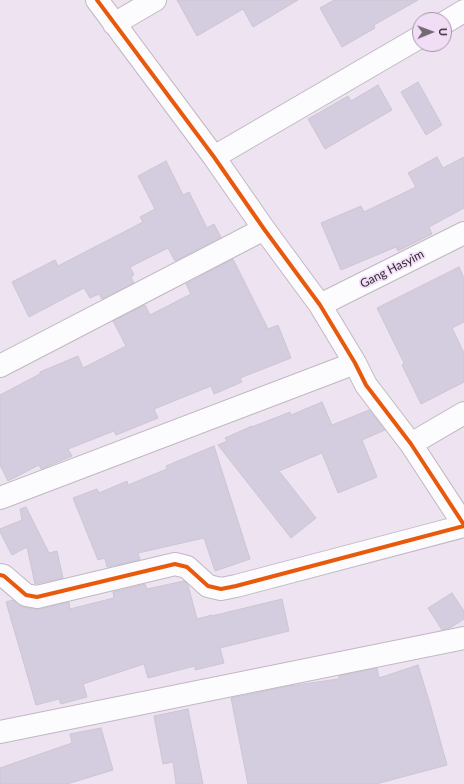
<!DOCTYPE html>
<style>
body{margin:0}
#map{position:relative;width:464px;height:784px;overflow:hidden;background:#eee3f0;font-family:Lato,sans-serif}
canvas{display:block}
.north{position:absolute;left:412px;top:12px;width:40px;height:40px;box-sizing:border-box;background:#f2ddf6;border:1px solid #a495a7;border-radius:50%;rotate:89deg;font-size:11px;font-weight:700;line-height:16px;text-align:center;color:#302831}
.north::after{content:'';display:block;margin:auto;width:14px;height:18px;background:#726974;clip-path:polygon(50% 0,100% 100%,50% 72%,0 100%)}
</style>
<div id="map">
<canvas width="464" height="784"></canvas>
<div class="north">U</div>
</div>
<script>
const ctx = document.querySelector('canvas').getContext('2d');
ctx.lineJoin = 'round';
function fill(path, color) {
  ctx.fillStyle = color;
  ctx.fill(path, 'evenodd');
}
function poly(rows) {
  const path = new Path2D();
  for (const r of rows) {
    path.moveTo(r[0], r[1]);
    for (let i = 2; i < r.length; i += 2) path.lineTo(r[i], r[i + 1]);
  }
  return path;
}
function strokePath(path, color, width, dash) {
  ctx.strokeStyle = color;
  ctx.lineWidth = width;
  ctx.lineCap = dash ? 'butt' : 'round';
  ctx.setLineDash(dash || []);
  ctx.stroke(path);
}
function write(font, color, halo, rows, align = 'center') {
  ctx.font = font + ' Lato,sans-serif';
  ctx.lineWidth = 3.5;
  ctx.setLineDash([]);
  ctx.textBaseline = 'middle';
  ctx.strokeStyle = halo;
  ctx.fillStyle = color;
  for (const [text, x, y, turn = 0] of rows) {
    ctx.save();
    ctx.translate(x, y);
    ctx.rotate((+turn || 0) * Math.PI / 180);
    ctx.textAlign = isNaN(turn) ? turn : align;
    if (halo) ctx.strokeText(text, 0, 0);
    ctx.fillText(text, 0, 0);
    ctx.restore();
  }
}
const building = poly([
 [177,0,298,0,253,27,243,9,197,36,177,0],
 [334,0,418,0,374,25,375,28,342,47,320,8,334,0],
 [418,82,442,125,426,135,401,92,418,82],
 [378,85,392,110,325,149,308,119,348,96,351,101,378,85],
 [437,157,443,168,464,157,464,208,429,227,432,234,398,251,396,247,341,270,321,223,361,206,364,212,416,187,408,173,437,157],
 [166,161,183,195,189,192,207,228,214,224,221,237,175,261,168,248,130,267,134,275,131,277,134,283,102,299,99,294,90,298,84,288,29,317,12,282,55,260,58,266,143,222,140,217,155,209,138,176,166,161],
 [233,259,268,329,278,325,291,358,240,378,242,382,214,394,211,386,154,409,158,418,116,435,114,431,68,449,72,456,41,469,39,465,8,481,0,465,0,395,40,374,40,372,78,356,83,368,126,346,113,321,145,305,150,315,191,294,186,284,233,259],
 [459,267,464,278,464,322,452,328,464,353,464,382,421,404,402,365,404,363,377,308,459,267],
 [322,402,332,425,369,410,385,430,362,440,377,477,338,493,322,453,279,471,316,518,291,538,218,445,227,441,225,438,252,426,252,427,290,412,291,415,322,402],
 [214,446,250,559,215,571,204,538,138,553,140,560,107,567,105,558,98,560,73,498,97,489,99,493,127,481,128,485,167,469,166,466,214,446],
 [26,507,49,553,57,551,63,578,35,584,27,547,12,555,0,532,0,529,22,520,20,509,26,507],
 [184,581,188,585,197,619,212,615,212,616,282,599,289,631,220,648,224,663,195,670,195,666,148,678,144,664,83,684,87,697,61,704,59,699,36,705,6,602,13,600,18,605,23,607,35,609,40,609,69,602,70,609,114,598,113,592,145,584,147,589,184,581],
 [452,593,464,611,464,619,450,628,442,630,428,608,452,593],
 [418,665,430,704,447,765,376,784,248,784,231,698,289,686,339,679,339,676,377,668,379,678,418,665],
 [188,709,203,784,176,784,173,762,163,764,154,716,188,709],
 [101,728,113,770,67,784,0,784,0,768,72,743,70,734,101,728]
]);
const minor = poly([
 [97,0,214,157,264,229,320,305,355,363,366,385,411,444,464,525],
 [444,23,464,11],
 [114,24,155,0],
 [214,157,420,37],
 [320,305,464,233],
 [0,366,264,229],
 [411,444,464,413],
 [0,498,355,363],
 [0,575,4,576,26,595,37,597,175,564,187,567,208,586,221,589,236,586,464,526],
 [0,732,464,638]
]);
const cycleway = poly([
 [97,0,214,157,264,229,320,305,355,363,366,385,411,444,464,525],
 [0,575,4,576,26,595,37,597,175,564,187,567,208,586,221,589,236,586,464,526]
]);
const streetNames = [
 ["Gang Hasyim",392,269,-27]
];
fill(building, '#d4ccdf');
strokePath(building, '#ccc6d1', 1);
strokePath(minor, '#c0b8c2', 24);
strokePath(minor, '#fcfbfd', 22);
strokePath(cycleway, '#e8590c', 4);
write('12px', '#302831', '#f2ddf6', streetNames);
</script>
